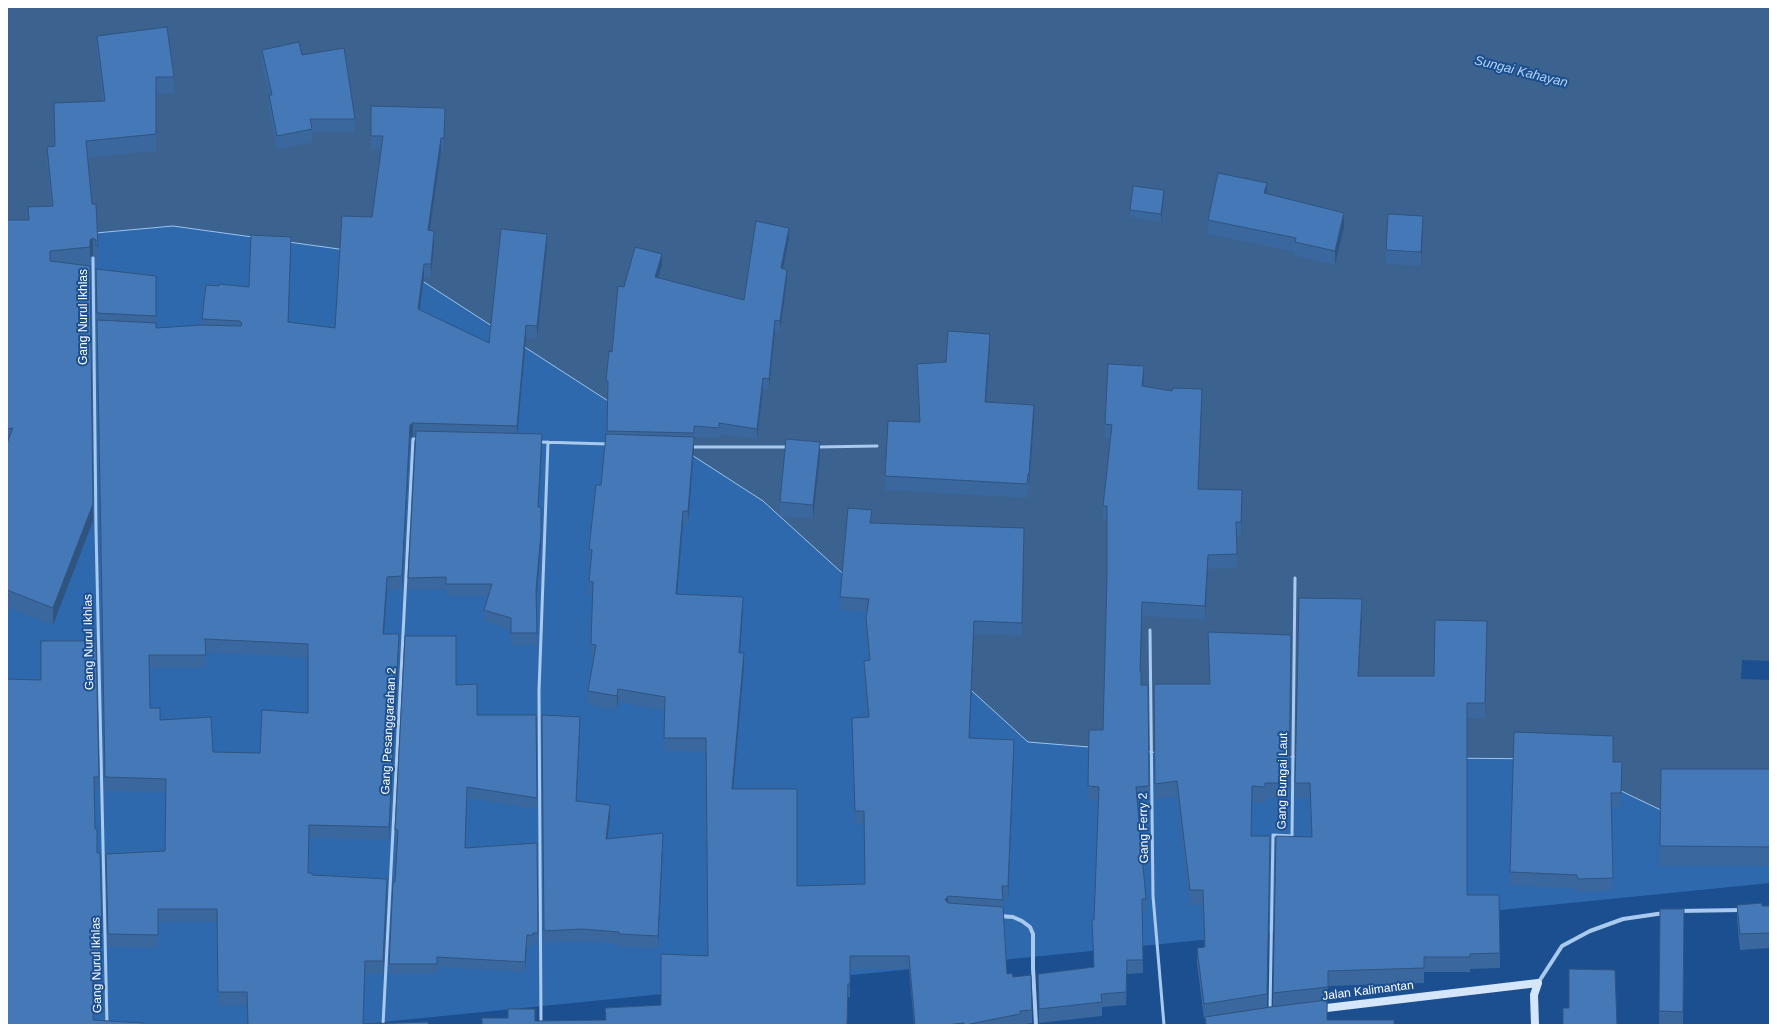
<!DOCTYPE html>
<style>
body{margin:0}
#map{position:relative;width:1777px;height:1032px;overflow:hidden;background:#1b4f8f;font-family:Helvetica,sans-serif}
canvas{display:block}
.frame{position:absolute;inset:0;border:8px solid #fff;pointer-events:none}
</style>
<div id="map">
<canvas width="1777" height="1032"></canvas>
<div class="frame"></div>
</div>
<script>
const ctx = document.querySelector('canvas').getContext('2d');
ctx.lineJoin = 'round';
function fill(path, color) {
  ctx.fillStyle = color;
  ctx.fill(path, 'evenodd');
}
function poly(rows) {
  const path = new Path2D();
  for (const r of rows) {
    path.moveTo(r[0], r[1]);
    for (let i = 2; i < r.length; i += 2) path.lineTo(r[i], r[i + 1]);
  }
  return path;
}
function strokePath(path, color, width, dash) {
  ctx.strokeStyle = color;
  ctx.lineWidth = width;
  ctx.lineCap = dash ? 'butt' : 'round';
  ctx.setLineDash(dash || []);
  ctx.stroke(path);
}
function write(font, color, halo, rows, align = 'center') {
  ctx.font = font + ' Helvetica,sans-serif';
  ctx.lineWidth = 4;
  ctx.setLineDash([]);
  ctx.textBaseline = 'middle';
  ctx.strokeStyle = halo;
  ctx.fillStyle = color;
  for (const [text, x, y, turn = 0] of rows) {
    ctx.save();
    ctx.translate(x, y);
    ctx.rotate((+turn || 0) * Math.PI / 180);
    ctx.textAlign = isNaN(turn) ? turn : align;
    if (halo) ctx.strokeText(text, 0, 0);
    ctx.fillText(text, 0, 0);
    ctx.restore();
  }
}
const green = poly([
 [173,226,382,255,763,501,1028,742,1199,756,1554,759,1770,862,1770,883,353,1025,7,1025,7,241]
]);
const water = poly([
 [7,7,1770,7,1770,862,1554,759,1199,756,1028,742,763,501,382,255,173,226,7,241,7,7]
]);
const pier = poly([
 [1742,660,1770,661,1770,680,1741,679]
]);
const lane = poly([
 [93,258,96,529,107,1025],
 [540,442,608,444],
 [689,447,788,447],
 [817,447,877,446],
 [1150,630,1153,896,1164,1025],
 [1270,1010,1273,835,1292,836,1295,578],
 [383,1025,413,439,418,439],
 [541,1025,539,691,548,442]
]);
const street = poly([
 [1678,911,1742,910],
 [999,916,1013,917,1022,921,1030,927,1033,934,1033,968,1036,1025],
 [1538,983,1562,946,1590,931,1623,919,1664,913]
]);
const secondary = poly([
 [1318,1009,1538,983,1534,995,1535,1025]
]);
const wall = poly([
 [97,36,174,77,174,93,156,94,156,151,87,158,92,204,98,246,98,263,96,263,96,257,93,255,90,257,90,264,81,264,93,521,53,625,7,607,7,220,28,220,28,207,51,206,47,164,47,147,54,146,54,103,103,101,97,53],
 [262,50,302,55,355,119,355,132,312,132,312,143,277,149,269,109,269,97,262,63],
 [371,106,445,121,444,151,441,151,430,230,434,244,431,277,424,277,420,310,489,343,547,247,537,339,526,338,517,433,542,446,539,507,541,546,537,599,537,645,511,645,511,630,484,621,484,610,488,596,446,596,446,589,408,590,408,578,416,436,413,436,410,438,402,590,387,590,384,634,399,647,389,840,309,838,309,873,312,875,387,893,383,974,365,974,363,1024,428,1025,248,1025,247,1005,218,1005,217,922,158,922,158,948,108,947,106,867,165,851,166,793,105,791,96,269,156,276,156,328,202,325,202,319,249,287,291,250,288,322,335,328,372,217,381,150,371,149],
 [206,652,308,658,308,713,260,753,213,752,160,720,150,708,149,668,206,668],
 [1267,194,1344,227,1335,265,1295,256,1295,252,1208,234,1208,220],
 [1164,197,1161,222,1130,217,1130,210],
 [1423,230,1421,266,1386,264,1386,250],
 [789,239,783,269,787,280,780,331,775,331,769,389,763,389,757,439,719,434,719,438,694,437,688,524,683,524,677,594,743,610,740,653,744,666,733,789,797,886,865,884,864,825,855,824,852,718,868,717,864,674,864,661,869,660,866,631,866,618,867,612,840,610,840,597,872,523,1024,541,1022,636,974,634,969,738,1014,753,1008,900,1003,899,1007,974,1013,977,1032,1010,1032,1023,1020,1025,914,1025,909,969,850,969,850,997,848,997,847,1025,535,1021,605,1020,605,1008,661,1005,708,956,706,752,664,751,665,710,618,702,617,709,588,705,588,691,594,658,591,658,593,595,589,595,589,581,591,563,589,563,589,549,601,485,607,434,608,391,606,391,606,381,624,287,662,265,658,278,744,300],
 [990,348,986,402,1034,418,1029,488,1028,488,1027,498,885,490,885,476,920,422,917,377,917,364,946,362],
 [1144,379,1144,387,1202,402,1199,489,1242,504,1241,536,1237,536,1237,568,1208,569,1205,620,1142,616,1140,672,1149,786,1149,799,1137,801,1146,899,1146,912,1142,912,1143,973,1127,974,1126,1005,1102,1007,1102,1016,1039,1023,1038,987,1038,974,1094,967,1092,920,1094,920,1098,800,1088,800,1088,786,1103,730,1107,575,1107,520,1103,519,1103,506,1110,438,1105,438,1105,424],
 [820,456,813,519,780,516,780,502],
 [1362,614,1359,676,1434,676,1487,636,1485,718,1467,718,1467,895,1500,953,1500,968,1470,969,1470,972,1424,972,1424,983,1328,986,1327,1020,1394,1025,1205,1025,1205,1019,1204,1019,1197,963,1197,948,1204,947,1203,905,1190,905,1177,797,1155,799,1154,684,1209,684,1208,632,1291,635,1289,798,1265,798,1265,802,1252,802,1251,836,1270,851,1267,1007,1273,1006,1273,993,1312,837,1310,798,1295,798,1295,783],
 [7,679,99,777,99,790,95,790,95,829,102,933,102,947,100,947,101,986,93,986,93,1020,7,1025],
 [456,685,477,715,536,715,537,809,467,798,465,848,537,843,538,943,533,944,533,946,527,946,525,972,437,967,437,974,389,974,389,964,397,840,395,840,395,830],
 [542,715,580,729,576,801,610,818,607,839,663,846,658,948,619,947,619,944,582,941,544,943],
 [1613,762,1622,762,1621,807,1612,807,1613,891,1578,892,1577,889,1510,885,1510,872],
 [1661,769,1770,769,1770,866,1660,866],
 [1737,905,1770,906,1770,948,1740,950,1737,920],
 [1660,909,1684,909,1683,1025,1659,1025]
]);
const shadedWall = poly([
 [445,108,445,121,444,151,444,138],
 [441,138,441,151,428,243,428,230],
 [1267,183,1267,197,1264,193],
 [1164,190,1164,197,1161,222,1161,214],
 [1344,213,1344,227,1335,265,1335,251],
 [1423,216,1423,230,1421,266,1421,252],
 [789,228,789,239,781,279,781,268],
 [434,231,434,244,431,277,431,264],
 [547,234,547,247,537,339,537,326],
 [291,237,291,250,288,335,288,322],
 [93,238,93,255,90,257,90,264,90,240],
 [662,254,662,265,655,288,655,277],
 [424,264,424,277,418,322,418,309],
 [787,270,787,280,780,331,780,321],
 [775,320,775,331,769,389,769,379],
 [526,325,526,338,517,439,517,426],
 [990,334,990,348,985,415,985,402],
 [1144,366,1144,379,1142,400,1142,386],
 [763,378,763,389,757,439,757,429],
 [1202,389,1202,402,1198,503,1198,489],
 [1034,405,1034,418,1029,488,1029,474],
 [413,423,413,436,410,438,402,590,402,576,410,425],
 [542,434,542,446,538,518,538,507],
 [694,437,694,450,688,524,688,511],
 [820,442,820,456,813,519,813,505],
 [1242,490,1242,504,1241,536,1241,522],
 [93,504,93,521,53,625,53,608],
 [683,511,683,524,676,607,676,594],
 [1024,528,1024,541,1022,636,1022,623],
 [541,534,541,546,536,601,536,590],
 [1208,555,1208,569,1205,620,1205,606],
 [387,577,387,590,383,647,383,634],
 [743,597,743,610,739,666,739,653],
 [1362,599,1362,614,1358,691,1358,676],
 [1142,602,1142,616,1140,685,1140,672],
 [974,621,974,634,969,751,969,738],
 [1487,621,1487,636,1485,718,1485,703],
 [399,634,399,647,389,840,389,827],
 [744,653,744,666,732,802,732,789],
 [618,689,618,702,617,709,617,696],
 [580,717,580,729,576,814,576,801],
 [1014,740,1014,753,1008,900,1008,886],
 [467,787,467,798,465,858,465,848],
 [610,805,610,818,606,851,606,839],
 [663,833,663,846,658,948,658,936],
 [387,879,387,893,383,974,383,961],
 [948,896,948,910,945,900],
 [527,935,527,946,525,972,525,962],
 [365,961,365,974,363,1025]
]);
const building = poly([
 [167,27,174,77,156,77,156,134,86,141,92,204,96,204,98,246,96,246,96,240,93,238,90,240,90,247,50,251,50,261,90,266,93,504,53,608,7,590,7,443,13,428,7,429,7,220,29,220,28,207,53,206,47,147,55,146,54,103,105,101,97,36,167,27],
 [299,42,302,55,344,48,355,119,310,119,312,129,277,136,269,95,272,95,262,50,299,42],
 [371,106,445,108,444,138,441,138,428,230,434,231,431,264,424,264,418,309,489,343,501,229,547,234,537,326,526,325,517,426,413,423,410,425,402,576,387,577,383,634,399,634,389,827,309,825,308,873,312,873,312,875,387,879,383,961,365,961,363,1024,428,1022,428,1025,248,1025,247,992,218,992,217,909,158,909,158,935,108,934,106,854,165,851,166,779,105,777,97,320,156,323,156,328,201,325,241,326,242,323,240,321,202,319,206,285,219,286,219,284,249,287,251,235,291,237,288,322,335,328,342,216,372,217,383,136,371,136,371,106],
 [205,639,308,644,308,713,262,710,260,753,213,752,211,717,160,720,160,708,150,708,149,655,206,655,205,639],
 [1218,173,1267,183,1264,193,1344,213,1335,251,1295,242,1296,238,1208,220,1218,173],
 [1133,186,1164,190,1161,214,1130,210,1133,186],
 [1388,214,1423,216,1421,252,1386,250,1388,214],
 [756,221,789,228,781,268,787,270,780,321,775,320,769,379,763,378,757,429,719,423,719,428,694,426,694,433,607,431,608,381,606,381,609,351,612,352,618,286,624,287,635,247,662,254,655,277,744,300,756,221],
 [96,269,156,276,156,316,97,313,96,269],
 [948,331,990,334,985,402,1034,405,1029,474,1028,474,1027,484,885,476,888,421,920,422,917,364,946,362,948,331],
 [1108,364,1144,366,1142,386,1172,391,1173,388,1202,389,1198,489,1242,490,1241,522,1236,522,1237,554,1208,555,1205,606,1142,602,1140,672,1141,672,1141,685,1148,685,1149,786,1136,787,1146,899,1142,899,1143,960,1127,960,1126,992,1101,994,1102,1002,1039,1009,1038,974,1094,967,1092,920,1094,920,1099,787,1088,786,1089,730,1103,730,1107,575,1107,506,1103,506,1112,425,1105,424,1108,364],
 [416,431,542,434,538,507,541,507,541,534,536,590,537,633,511,633,511,618,484,610,492,584,446,584,446,577,408,578,416,431],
 [606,434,694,437,688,511,683,511,676,594,743,597,739,653,744,653,732,789,797,789,797,886,865,884,864,811,855,811,852,718,869,717,864,661,870,660,866,618,869,599,840,597,848,508,872,510,870,523,1024,528,1022,623,974,621,969,738,1014,740,1008,886,1002,886,1003,900,948,896,945,900,948,903,1003,907,1007,974,1012,973,1013,977,1031,975,1032,1010,1020,1011,1020,1014,965,1025,964,1025,964,1023,945,1025,915,1025,909,956,850,956,850,984,848,984,847,1025,482,1025,482,1018,508,1018,508,1009,535,1009,535,1021,606,1020,605,1008,661,1005,661,954,708,956,706,738,664,738,665,697,618,689,617,696,588,691,596,645,591,644,593,582,589,581,592,550,589,549,596,485,601,485,606,434],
 [786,439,820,442,813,505,780,502,786,439],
 [1299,598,1362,599,1358,676,1434,676,1435,620,1487,621,1485,703,1467,703,1467,895,1499,895,1500,953,1470,954,1470,957,1424,957,1424,968,1328,971,1328,987,1273,993,1276,836,1312,837,1310,783,1295,783,1299,598],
 [1208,632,1291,635,1289,783,1265,783,1265,787,1252,786,1251,836,1270,836,1267,994,1204,1004,1197,948,1205,947,1203,890,1190,890,1177,781,1155,784,1154,684,1210,684,1208,632],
 [405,636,456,636,456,685,477,684,477,715,536,715,537,798,467,787,465,848,537,843,538,933,533,933,533,935,527,935,525,962,437,957,437,964,389,964,393,882,395,882,398,830,395,830,405,636],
 [41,641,96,641,99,777,94,777,95,829,97,829,97,853,100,853,102,933,100,933,101,972,93,972,93,1020,144,1023,144,1025,7,1025,7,679,41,680,41,641],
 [542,715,580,717,576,801,610,805,606,839,663,833,658,936,619,934,619,932,582,929,544,931,542,715],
 [1514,732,1613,736,1613,762,1622,762,1621,793,1611,793,1613,878,1578,879,1577,875,1510,872,1514,732],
 [1661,769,1770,769,1770,847,1660,846,1661,769],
 [1762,903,1762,906,1770,906,1770,933,1740,934,1737,905,1762,903],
 [1660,909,1684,909,1683,1012,1659,1011,1660,909],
 [1569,969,1615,970,1617,1025,1563,1025,1563,1008,1569,1008,1569,969],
 [1327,1000,1327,1020,1394,1020,1394,1025,1206,1025,1205,1017,1271,1007,1327,1000]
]);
const streetNames = [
 ["Gang Nurul Ikhlas",84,317,-90],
 ["Gang Nurul Ikhlas",89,642,-91],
 ["Gang Pesanggarahan 2",389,731,-87],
 ["Gang Bungai Laut",1283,781,-89],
 ["Gang Ferry 2",1144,828,-91],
 ["Gang Nurul Ikhlas",97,965,-91],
 ["Jalan Kalimantan",1368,991,-7]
];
const waterNames = [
 ["Sungai Kahayan",1521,72,14]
];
fill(green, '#2e69ad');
fill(water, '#3c6290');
strokePath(water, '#9cc4f0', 1);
fill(pier, '#1b4f8f');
strokePath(lane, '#a9c9ee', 3);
strokePath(street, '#a9c9ee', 4);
strokePath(secondary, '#d6e6fa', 8);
fill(wall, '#3a679d');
fill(shadedWall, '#305480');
fill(building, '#4478b7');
strokePath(building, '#305480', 1);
write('12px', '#fff', '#1b4f8f', streetNames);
write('italic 13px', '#b5d3f5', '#1b4f8f', waterNames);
</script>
